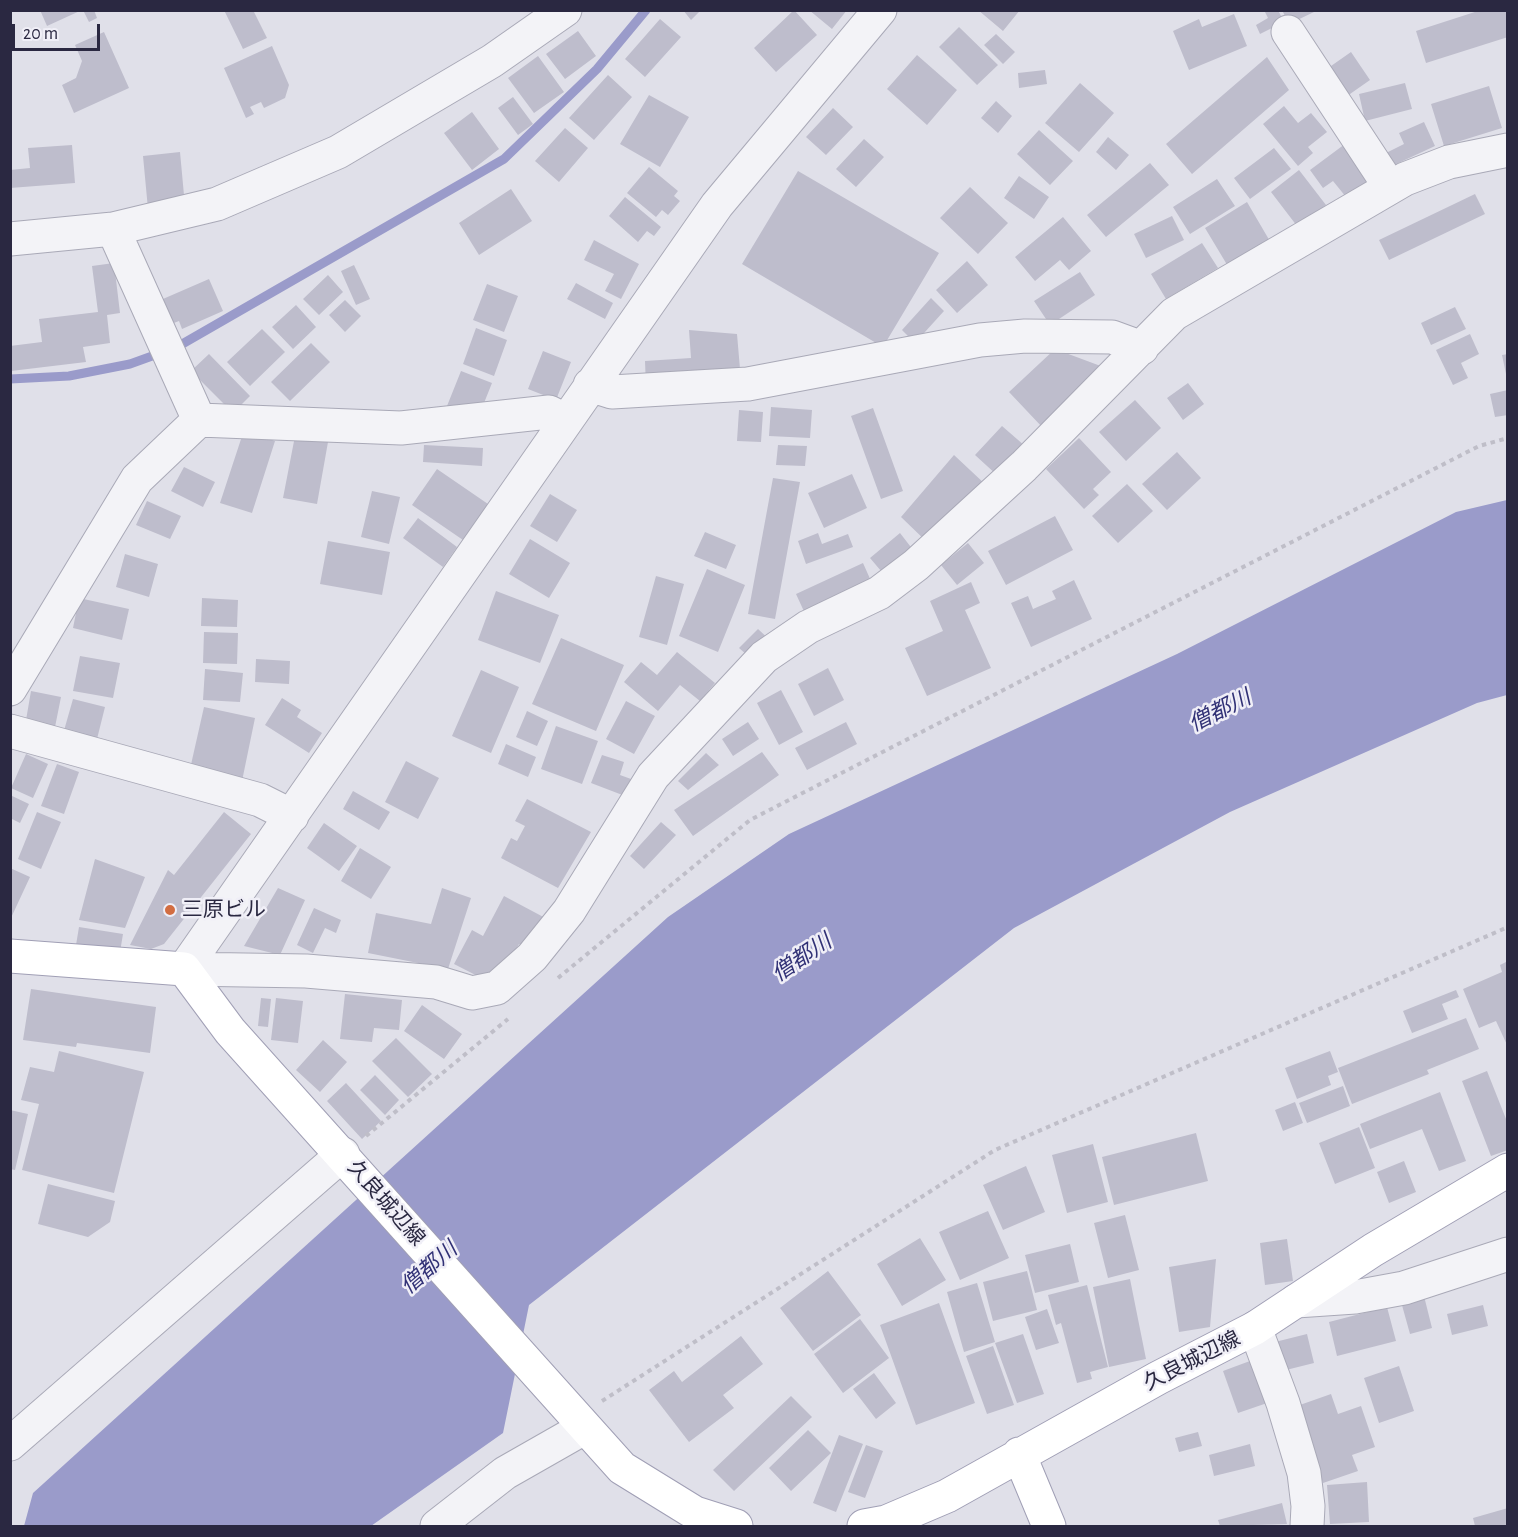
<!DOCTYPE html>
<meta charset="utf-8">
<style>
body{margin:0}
#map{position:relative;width:1518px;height:1537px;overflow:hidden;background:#e0e0e9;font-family:"Alegreya Sans",sans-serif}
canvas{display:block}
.frame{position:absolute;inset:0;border:12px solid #2a2841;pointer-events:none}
.scale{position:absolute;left:12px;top:24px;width:88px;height:27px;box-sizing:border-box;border:3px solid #2a2841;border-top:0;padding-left:8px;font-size:18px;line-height:21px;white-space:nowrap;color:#2a2841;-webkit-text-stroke:4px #f0eff7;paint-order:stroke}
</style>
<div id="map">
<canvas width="1518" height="1537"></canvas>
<div class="frame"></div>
<div class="scale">20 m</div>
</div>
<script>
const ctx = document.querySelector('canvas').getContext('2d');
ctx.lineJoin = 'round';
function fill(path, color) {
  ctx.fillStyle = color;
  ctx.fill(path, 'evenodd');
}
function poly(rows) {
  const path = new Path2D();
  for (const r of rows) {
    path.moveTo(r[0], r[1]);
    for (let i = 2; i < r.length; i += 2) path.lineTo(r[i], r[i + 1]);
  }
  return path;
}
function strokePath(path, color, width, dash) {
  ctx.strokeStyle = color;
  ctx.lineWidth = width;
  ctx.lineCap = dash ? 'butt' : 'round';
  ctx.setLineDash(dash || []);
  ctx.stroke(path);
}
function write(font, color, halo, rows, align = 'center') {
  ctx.font = font + ' "Alegreya Sans","Noto Sans JP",sans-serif';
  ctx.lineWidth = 5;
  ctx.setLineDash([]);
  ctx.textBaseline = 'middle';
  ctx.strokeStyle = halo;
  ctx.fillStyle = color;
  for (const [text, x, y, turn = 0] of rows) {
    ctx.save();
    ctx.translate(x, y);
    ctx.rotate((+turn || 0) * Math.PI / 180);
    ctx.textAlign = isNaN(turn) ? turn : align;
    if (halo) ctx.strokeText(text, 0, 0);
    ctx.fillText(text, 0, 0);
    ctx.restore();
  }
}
const water = poly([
 [1507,500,1507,695,1477,703,1230,812,1014,928,529,1305,503,1433,371,1526,24,1526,33,1493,668,917,789,834,1177,654,1456,512]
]);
const stream = poly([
 [10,379,69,376,130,364,177,347,504,159,597,69,646,10]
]);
const building = poly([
 [40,10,82,10,47,26],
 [83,10,94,10,97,18,89,22],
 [224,10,253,10,267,38,243,49],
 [683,10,701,10,691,20],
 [794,10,817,35,776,72,754,48],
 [809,10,847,10,832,29],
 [978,10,1020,10,1003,31],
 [1264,10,1278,10,1284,22,1260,34,1256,25,1268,18],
 [1282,10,1313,10,1314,12,1289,24],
 [1481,10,1508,10,1508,37,1426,63,1416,31],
 [1234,14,1247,46,1189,70,1173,31,1199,19,1202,27],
 [660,19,681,37,645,77,625,59],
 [959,27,998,65,977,85,939,47],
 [578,31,596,56,565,79,546,54],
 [104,32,129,88,74,113,62,85,76,78,82,61,75,45],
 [996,34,1015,52,1003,64,984,45],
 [272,46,289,85,285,98,264,108,261,102,250,107,254,114,246,118,224,68],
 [1351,52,1370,80,1340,101,1321,73],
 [917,55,957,90,927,125,887,89],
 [538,56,564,92,534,113,508,78],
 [1267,57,1289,90,1192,174,1166,144],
 [1045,70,1047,84,1019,88,1018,73],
 [608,75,632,97,594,140,569,118],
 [1080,83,1114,113,1079,152,1045,123],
 [1405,83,1412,109,1365,121,1359,94],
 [1489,86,1502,128,1444,146,1431,104],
 [649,95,689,117,660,167,620,144],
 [513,97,533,124,518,135,498,108],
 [996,101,1012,116,998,133,981,118],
 [1284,106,1298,123,1311,113,1327,132,1308,147,1313,153,1298,166,1263,124],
 [833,108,853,127,826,155,806,137],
 [472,112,499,149,472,170,444,133],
 [1424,122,1435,146,1392,166,1386,153,1404,144,1399,133],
 [565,128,588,148,559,182,535,161],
 [1039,130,1073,161,1050,185,1017,154],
 [1108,137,1129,155,1116,170,1096,152],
 [864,139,884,157,856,187,836,169],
 [1345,144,1371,179,1346,197,1333,181,1323,188,1310,170],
 [72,145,75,183,10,188,10,170,30,168,28,148],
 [1274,148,1291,169,1250,199,1234,178],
 [180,152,185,206,148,209,143,156],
 [1150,163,1169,185,1106,237,1087,215],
 [649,167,678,191,674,196,680,201,668,215,662,210,656,217,627,193],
 [1299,170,1326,205,1297,226,1271,192],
 [798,171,939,253,883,347,742,264],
 [1019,176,1049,197,1034,219,1004,198],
 [1217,179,1235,206,1190,234,1173,207],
 [970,187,1008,223,978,254,940,218],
 [511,189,532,221,479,255,459,223],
 [1475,194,1485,214,1389,260,1379,240],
 [625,197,661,227,654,236,647,231,638,242,609,216],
 [1247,202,1271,243,1229,268,1205,228],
 [1172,216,1184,240,1146,258,1134,234],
 [1063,217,1091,251,1069,270,1060,260,1035,281,1015,257],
 [594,240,639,264,621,299,605,291,614,274,584,260],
 [1202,243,1218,268,1166,299,1151,274],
 [967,261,988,285,957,313,936,290],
 [114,263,120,313,107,315,110,343,83,347,86,362,11,371,10,346,42,342,39,319,98,312,92,266],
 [354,265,370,299,356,305,341,271],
 [1080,272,1095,295,1050,325,1034,301],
 [328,275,343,292,319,315,303,299],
 [209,279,223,311,182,329,179,321,166,326,156,302],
 [576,283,613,303,605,319,567,299],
 [487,284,518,296,504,332,473,320],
 [931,298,944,311,915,343,902,330],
 [345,300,361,316,345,332,329,315],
 [296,305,316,327,293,349,272,327],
 [1455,307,1466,329,1431,345,1421,323],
 [476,328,507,340,494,376,463,364],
 [262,329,285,352,250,386,227,362],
 [689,330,737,334,740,369,646,387,645,361,691,358],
 [1470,334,1479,354,1461,363,1468,378,1453,385,1436,350],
 [311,343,330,362,290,401,271,382],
 [1055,349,1106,368,1043,428,1009,392],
 [543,351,571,362,556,400,528,389],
 [209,354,250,396,233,413,191,371],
 [1508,354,1508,374,1506,374,1502,355],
 [461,371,492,383,478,418,447,406],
 [1188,383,1204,404,1183,420,1167,398],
 [1508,390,1508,415,1495,417,1490,394],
 [1135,400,1161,428,1126,461,1099,432],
 [771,407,812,410,810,438,769,436],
 [873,408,903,491,881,499,851,416],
 [739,410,763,412,761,442,737,441],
 [1002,426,1025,446,998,476,975,455],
 [244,430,275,441,252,513,220,503],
 [295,436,328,442,317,504,283,498],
 [1079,438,1111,472,1093,489,1099,495,1084,509,1046,469],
 [424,445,483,448,482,466,423,462],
 [778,445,807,446,805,466,776,465],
 [1177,452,1201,478,1167,510,1142,484],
 [954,455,986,485,929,544,901,517],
 [184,467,215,482,203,507,171,491],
 [437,469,488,504,463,540,412,505],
 [852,474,867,508,824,528,808,493],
 [773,478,800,482,775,619,748,614],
 [1127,484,1153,511,1118,543,1092,516],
 [372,491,400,497,389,544,361,537],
 [550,494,577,510,557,542,530,526],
 [147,501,181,516,170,539,136,525],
 [1055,516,1073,550,1006,585,988,551],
 [418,518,457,547,443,567,403,538],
 [705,532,736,545,726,569,694,556],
 [818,533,822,544,848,534,853,547,806,564,798,541],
 [900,533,917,555,887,578,870,558],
 [530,539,570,563,549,598,509,574],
 [328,541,390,552,382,595,320,584],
 [968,543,984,563,957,585,941,565],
 [125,554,158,564,149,597,116,587],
 [863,563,875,590,808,620,796,594],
 [707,569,745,585,718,652,679,636],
 [656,576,684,584,667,645,639,637],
 [1074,580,1092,619,1031,647,1011,603,1028,596,1033,609,1056,599,1052,591],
 [971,582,980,603,965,610,991,668,927,696,905,648,943,631,930,601],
 [496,591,559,615,540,663,478,640],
 [79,598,129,609,122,640,73,628],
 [202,598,238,600,237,627,201,626],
 [758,629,772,642,754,661,739,648],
 [204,632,238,633,237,664,203,663],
 [561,638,624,665,596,731,532,704],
 [677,652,715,683,700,701,680,685,658,711,624,682,641,662,657,675],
 [80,656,120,663,113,698,73,691],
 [256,659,290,661,289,684,255,682],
 [828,668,844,700,814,716,798,684],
 [205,669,243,673,240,702,203,700],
 [481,670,519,687,491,753,452,736],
 [781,690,803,732,779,745,757,703],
 [31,691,61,697,54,732,25,726],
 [282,698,301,710,297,717,322,733,309,753,265,725],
 [73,699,105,707,96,743,63,734],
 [626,701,655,716,634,754,606,739],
 [204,707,255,718,242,781,190,769],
 [527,711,548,721,537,746,516,737],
 [748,722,759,739,733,756,722,739],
 [846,722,857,744,807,770,795,748],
 [556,726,598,741,582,784,541,769],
 [506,744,536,757,528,777,498,764],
 [762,752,779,775,693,836,674,810],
 [706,753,719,765,688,790,678,781],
 [26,754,48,764,33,798,11,788],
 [602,755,624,762,620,775,631,779,625,796,591,783],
 [406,761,439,778,418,819,385,802],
 [57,764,79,772,64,814,41,806],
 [353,791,390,812,379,830,343,809],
 [10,795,29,804,20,823,10,818],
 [527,799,591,832,558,888,501,858,511,838,517,841,525,826,515,821],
 [37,812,61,822,41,869,18,859],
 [224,812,251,834,164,944,151,949,130,945,168,870,174,875],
 [661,822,676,835,644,869,630,856],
 [324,823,357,846,339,871,307,848],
 [360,848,391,867,371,899,341,881],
 [95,859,145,877,125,928,79,920],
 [10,868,30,877,10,920],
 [278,888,305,900,280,955,244,946],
 [442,888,471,898,448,969,368,953,376,913,431,924],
 [504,896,549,920,533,951,519,944,497,986,454,964,472,930,483,936],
 [314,908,341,920,336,933,325,928,313,953,297,945],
 [79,927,123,934,120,952,76,945],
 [1508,961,1508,1047,1496,1021,1479,1028,1463,989,1502,972,1500,965],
 [31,989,156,1007,150,1053,77,1043,76,1047,23,1040],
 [1456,990,1459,997,1442,1004,1448,1019,1412,1033,1403,1011],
 [345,994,402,1000,399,1030,374,1028,372,1042,340,1039],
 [261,998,271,999,268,1027,258,1026],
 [276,998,303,1001,298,1043,271,1040],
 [422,1005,462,1034,444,1059,404,1031],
 [1466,1018,1479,1049,1427,1070,1429,1074,1352,1104,1338,1068],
 [396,1038,432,1074,408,1097,372,1061],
 [323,1040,347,1062,320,1092,296,1070],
 [59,1051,144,1072,114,1193,22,1170,39,1104,21,1100,30,1067,54,1072],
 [1330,1051,1338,1072,1328,1076,1331,1085,1297,1099,1285,1068],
 [1487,1071,1508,1124,1508,1150,1491,1156,1462,1081],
 [375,1075,399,1100,385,1115,360,1090],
 [346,1083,381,1121,362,1139,327,1101],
 [1343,1086,1350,1106,1307,1123,1299,1103],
 [1440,1092,1466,1161,1439,1171,1422,1129,1370,1149,1360,1124],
 [1295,1102,1303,1123,1283,1131,1275,1110],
 [10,1110,28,1114,15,1170,10,1169],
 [1359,1127,1375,1168,1335,1184,1319,1143],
 [1196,1133,1208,1181,1114,1205,1102,1157],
 [1093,1144,1108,1202,1067,1213,1052,1155],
 [1404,1161,1416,1192,1389,1203,1377,1172],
 [1026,1166,1045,1212,1003,1230,983,1185],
 [48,1184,115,1201,110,1222,88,1237,38,1224],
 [988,1211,1009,1258,960,1280,939,1232],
 [1125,1215,1139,1270,1108,1278,1094,1223],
 [920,1238,946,1280,902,1306,877,1264],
 [1287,1239,1293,1281,1265,1285,1260,1243],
 [1070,1244,1079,1282,1035,1293,1025,1255],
 [1216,1259,1210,1327,1179,1332,1169,1267],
 [828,1271,861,1315,813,1351,780,1308],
 [1027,1271,1037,1310,993,1321,983,1282],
 [1130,1279,1146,1359,1109,1367,1093,1287],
 [977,1283,995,1342,964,1352,947,1292],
 [1087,1285,1108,1367,1090,1372,1092,1379,1077,1383,1061,1323,1056,1325,1048,1295],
 [1423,1292,1432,1328,1410,1334,1400,1298],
 [939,1303,975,1403,916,1425,880,1325],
 [1483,1305,1488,1326,1452,1335,1447,1314],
 [1387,1307,1396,1341,1337,1356,1329,1322],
 [1047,1309,1059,1343,1036,1350,1025,1317],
 [860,1319,889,1358,843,1393,814,1354],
 [1023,1334,1044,1394,1017,1403,995,1343],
 [1307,1334,1314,1363,1282,1371,1275,1342],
 [741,1336,763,1364,723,1395,734,1408,689,1442,649,1390,674,1371,682,1382],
 [993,1346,1014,1405,987,1414,966,1356],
 [1258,1358,1273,1401,1238,1413,1223,1371],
 [1399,1366,1414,1411,1379,1423,1364,1378],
 [874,1373,896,1403,876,1419,853,1389],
 [1331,1394,1338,1414,1361,1406,1375,1447,1352,1455,1358,1471,1323,1483,1297,1406],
 [791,1396,812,1417,734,1491,713,1470],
 [808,1430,831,1453,791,1491,769,1468],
 [1198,1432,1202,1446,1179,1452,1175,1438],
 [839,1435,863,1444,836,1512,813,1503],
 [1250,1444,1255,1466,1214,1476,1209,1455],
 [866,1445,883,1451,865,1498,848,1492],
 [1367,1482,1369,1522,1330,1524,1327,1485],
 [1282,1503,1287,1524,1220,1526,1218,1520],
 [1508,1508,1508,1526,1475,1526,1473,1518]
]);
const path = poly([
 [558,978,750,820,1479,446,1508,438],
 [366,1136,508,1019],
 [602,1401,995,1150,1508,927]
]);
const minor = poly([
 [1288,32,1390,187],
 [113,229,199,420],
 [10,239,113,229,217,204,338,152,492,61,565,10],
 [590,385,612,392,748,384,980,340,1025,336,1112,337,1142,348],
 [10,689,137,479,199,420,401,428,549,412,565,420],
 [10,731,260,800,292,816],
 [184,969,306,971,436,982,472,993,497,988,532,957,569,911,653,776,764,657,808,627,879,593,916,565,1024,466,1174,314,1405,179,1449,162,1508,150],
 [184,969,717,205,880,10],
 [1296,1301,1355,1297,1404,1288,1508,1254],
 [1255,1328,1283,1403,1304,1473,1308,1506,1307,1526],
 [10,1444,343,1154],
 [437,1526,505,1473,584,1428]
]);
const major = poly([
 [10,956,184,969,230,1031,622,1468,695,1513,736,1526],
 [1019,1454,1049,1526],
 [864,1526,886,1522,947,1496,1158,1378,1255,1328,1373,1250,1508,1170]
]);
const markers = [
 [170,910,6,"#d26d41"]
];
const poiNames = [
 ["三原ビル",182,910]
];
const streetNames = [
 ["久良城辺線",386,1203,49],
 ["久良城辺線",1192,1361,-27]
];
const waterNames = [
 ["僧都川",1220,711,-27],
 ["僧都川",802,958,-34],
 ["僧都川",429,1268,-41]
];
fill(water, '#9a9bca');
strokePath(stream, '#9a9bca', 9);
fill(building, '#bebdcc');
strokePath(minor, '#a9a9b7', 35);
strokePath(major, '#a09fb5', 35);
strokePath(path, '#bfbec8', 4, [4.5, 4.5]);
strokePath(minor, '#f3f3f7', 33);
strokePath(major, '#fff', 33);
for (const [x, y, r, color] of markers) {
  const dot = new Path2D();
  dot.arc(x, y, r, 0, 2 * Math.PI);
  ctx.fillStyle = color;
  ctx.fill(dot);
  strokePath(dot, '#f0eff7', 2);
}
write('21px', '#2a2841', '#f0eff7', poiNames, 'left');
write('21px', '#2a2841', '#f0eff7', streetNames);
write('italic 22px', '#313176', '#f0eff7', waterNames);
</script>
